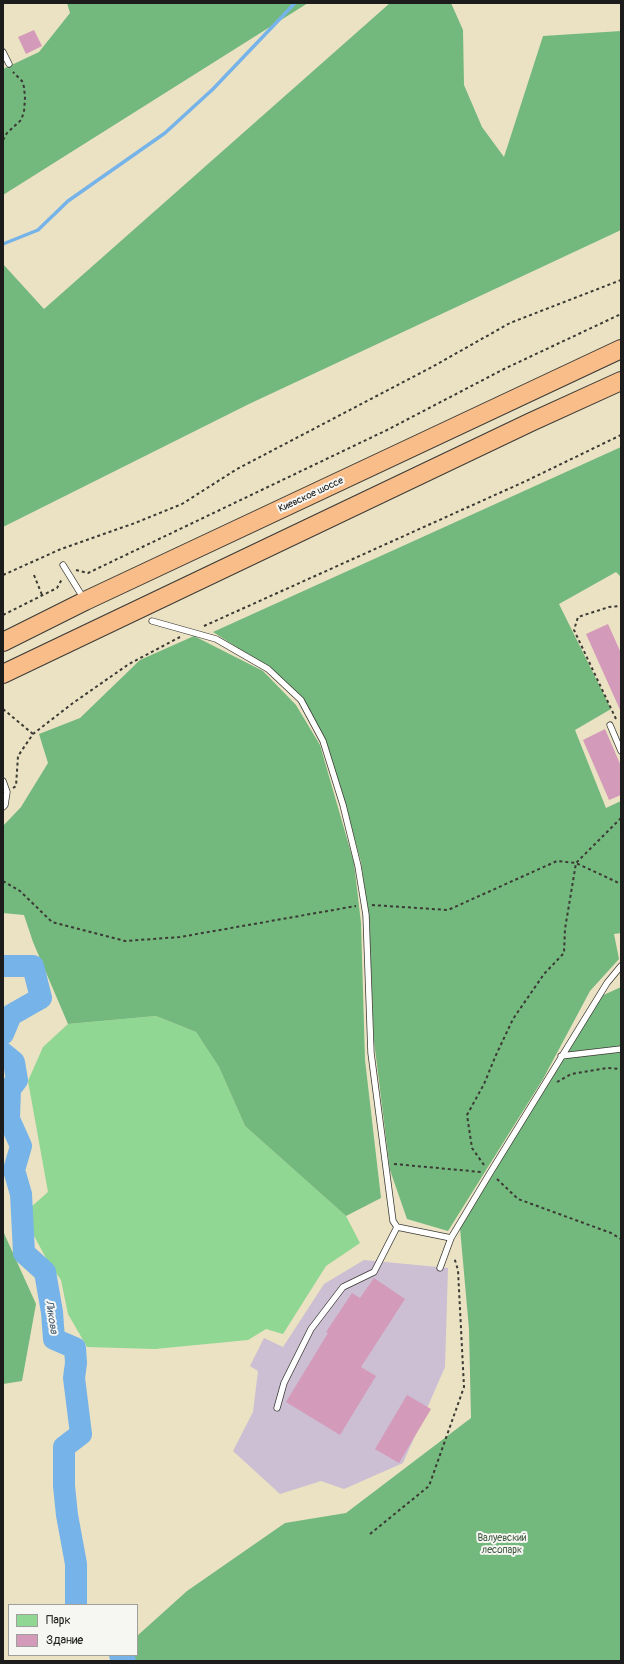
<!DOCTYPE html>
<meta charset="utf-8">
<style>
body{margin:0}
#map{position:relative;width:624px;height:1664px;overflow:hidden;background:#ebe2c3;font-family:Pangolin,sans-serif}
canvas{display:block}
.frame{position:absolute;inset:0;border:4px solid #1c1c1c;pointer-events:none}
.legend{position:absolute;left:8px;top:1604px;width:130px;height:52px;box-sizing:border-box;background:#f6f6f2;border:1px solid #9f9f9c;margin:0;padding:5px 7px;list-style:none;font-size:12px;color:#1c1c1c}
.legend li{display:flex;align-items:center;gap:8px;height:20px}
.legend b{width:20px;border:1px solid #9f9f9c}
</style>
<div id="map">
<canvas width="624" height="1664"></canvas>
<div class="frame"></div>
<ul class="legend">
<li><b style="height:11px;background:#8fd792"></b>Парк</li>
<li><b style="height:11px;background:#d49ab9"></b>Здание</li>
</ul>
</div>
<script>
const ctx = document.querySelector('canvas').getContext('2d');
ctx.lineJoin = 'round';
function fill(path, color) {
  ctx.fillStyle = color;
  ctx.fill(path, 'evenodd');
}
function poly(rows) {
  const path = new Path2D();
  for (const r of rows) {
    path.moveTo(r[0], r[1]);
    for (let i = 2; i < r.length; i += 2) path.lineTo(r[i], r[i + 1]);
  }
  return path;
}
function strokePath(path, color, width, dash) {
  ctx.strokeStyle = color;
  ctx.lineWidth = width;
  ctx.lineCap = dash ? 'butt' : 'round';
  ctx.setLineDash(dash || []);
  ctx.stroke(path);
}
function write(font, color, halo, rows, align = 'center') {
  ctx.font = font + ' Pangolin,sans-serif';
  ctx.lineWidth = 4;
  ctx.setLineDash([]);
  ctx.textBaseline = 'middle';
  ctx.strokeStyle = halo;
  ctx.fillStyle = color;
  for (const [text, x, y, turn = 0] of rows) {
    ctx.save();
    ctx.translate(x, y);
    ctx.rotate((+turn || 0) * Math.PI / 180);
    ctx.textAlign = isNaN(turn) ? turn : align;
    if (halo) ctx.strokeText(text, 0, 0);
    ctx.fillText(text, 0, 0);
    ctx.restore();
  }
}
const industrial = poly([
 [364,1260,448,1268,445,1367,403,1463,344,1489,321,1481,280,1494,233,1451,253,1412,258,1371,250,1366,264,1338,283,1347,324,1284]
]);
const green = poly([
 [156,1016,196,1032,219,1067,245,1126,346,1216,360,1243,326,1266,283,1334,266,1329,248,1340,155,1349,87,1347,68,1314,61,1280,47,1260,32,1232,31,1207,48,1192,28,1081,43,1047,68,1024]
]);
const forest = poly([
 [67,3,308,3,3,195,3,69,39,52,70,13],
 [390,3,451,3,463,30,464,85,482,127,504,157,543,36,621,31,621,230,249,404,3,527,3,264,44,309],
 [621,447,621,577,616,572,559,604,611,709,575,730,606,808,621,801,621,933,614,934,619,959,590,991,543,1079,448,1231,407,1219,390,1170,374,1041,369,918,361,862,344,800,326,742,302,699,272,670,213,632],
 [194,636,263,671,296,705,320,745,354,863,361,923,365,1060,381,1198,346,1216,245,1126,219,1067,196,1032,156,1016,68,1024,33,942,24,915,3,913,3,826,21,807,48,763,39,734,80,718,140,660],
 [621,987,621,1661,109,1661,116,1655,137,1655,137,1636,187,1591,285,1523,346,1513,471,1418,469,1329,460,1228,597,998],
 [3,1231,36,1304,22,1381,3,1384]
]);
const stream = poly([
 [3,244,38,230,68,201,165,133,213,89,295,3]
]);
const river = poly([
 [3,966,33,966,41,998,11,1015,3,1034],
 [3,1053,14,1062,17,1080,10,1089,9,1119,21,1146,14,1170,21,1194,24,1253,45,1272,52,1312,54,1339,75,1348,76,1363,74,1378,81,1434,64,1447,64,1486,67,1515,76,1564,76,1605],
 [120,1655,125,1661]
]);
const building = poly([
 [34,30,42,46,26,54,18,37],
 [608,624,621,653,621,712,586,634],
 [605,729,621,766,621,795,609,800,583,740],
 [374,1278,405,1299,361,1367,376,1376,340,1435,286,1402,328,1333,326,1332,352,1293,360,1298],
 [407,1395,431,1409,399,1463,375,1449]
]);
const path = poly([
 [3,140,7,133,21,120,24,112,25,98,24,87,22,81,13,72],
 [76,570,88,573,387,430,504,369,621,314],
 [3,575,61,549,135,523,182,504,237,469,432,367,510,323,621,280],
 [34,575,42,595],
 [3,615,57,588,62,579],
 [204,626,526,481,621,435],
 [3,709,33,734],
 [616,719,574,630,578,617,609,607,621,606],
 [13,788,16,786,18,756,33,734,73,703,129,664,180,637],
 [3,881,20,891,52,922,125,941,180,937,356,906],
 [372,905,448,910,557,861,576,863,621,884],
 [557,1082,571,1074,607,1068,621,1069],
 [394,1164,481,1172],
 [484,1165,472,1148,467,1115,484,1084,496,1055,513,1019,544,974,564,953,565,929,576,863,621,818],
 [497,1179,518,1199,611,1233,621,1239],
 [370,1534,429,1486,464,1387,458,1270,454,1257]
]);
const service = poly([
 [3,52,9,64],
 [63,565,84,599],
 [152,621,216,639,268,669,301,700,323,741,343,805,358,866,366,915,371,1053,393,1221,397,1227,451,1238],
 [610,725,621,751],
 [3,781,7,792,5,805,3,807],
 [561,1056,621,1049],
 [440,1268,451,1238,490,1173,607,983,621,966],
 [277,1408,284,1383,311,1329,343,1287,374,1272,397,1227]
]);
const trunk = poly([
 [3,642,85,601,621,349],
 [3,674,531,422,621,381]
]);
const streetNames = [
 ["Киевское шоссе",311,495,-25]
];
const parkNames = [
 ["Валуевский",502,1538],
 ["лесопарк",502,1550]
];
const waterNames = [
 ["Ликова",51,1317,81]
];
fill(industrial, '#ccbed3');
fill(green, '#8fd792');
fill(forest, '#73b87c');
strokePath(stream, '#76b3e8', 3.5);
strokePath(river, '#76b3e8', 22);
fill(building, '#d49ab9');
strokePath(service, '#3b3a35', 7);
strokePath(trunk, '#3b3a35', 20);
strokePath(path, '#3b3a35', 2, [3, 3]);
strokePath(service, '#fff', 5.5);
strokePath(trunk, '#f8bd89', 18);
write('10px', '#1c1c1c', '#f6f6f2', streetNames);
write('10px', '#445d45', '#f6f6f2', parkNames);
write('italic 11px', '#40586e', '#f6f6f2', waterNames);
</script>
